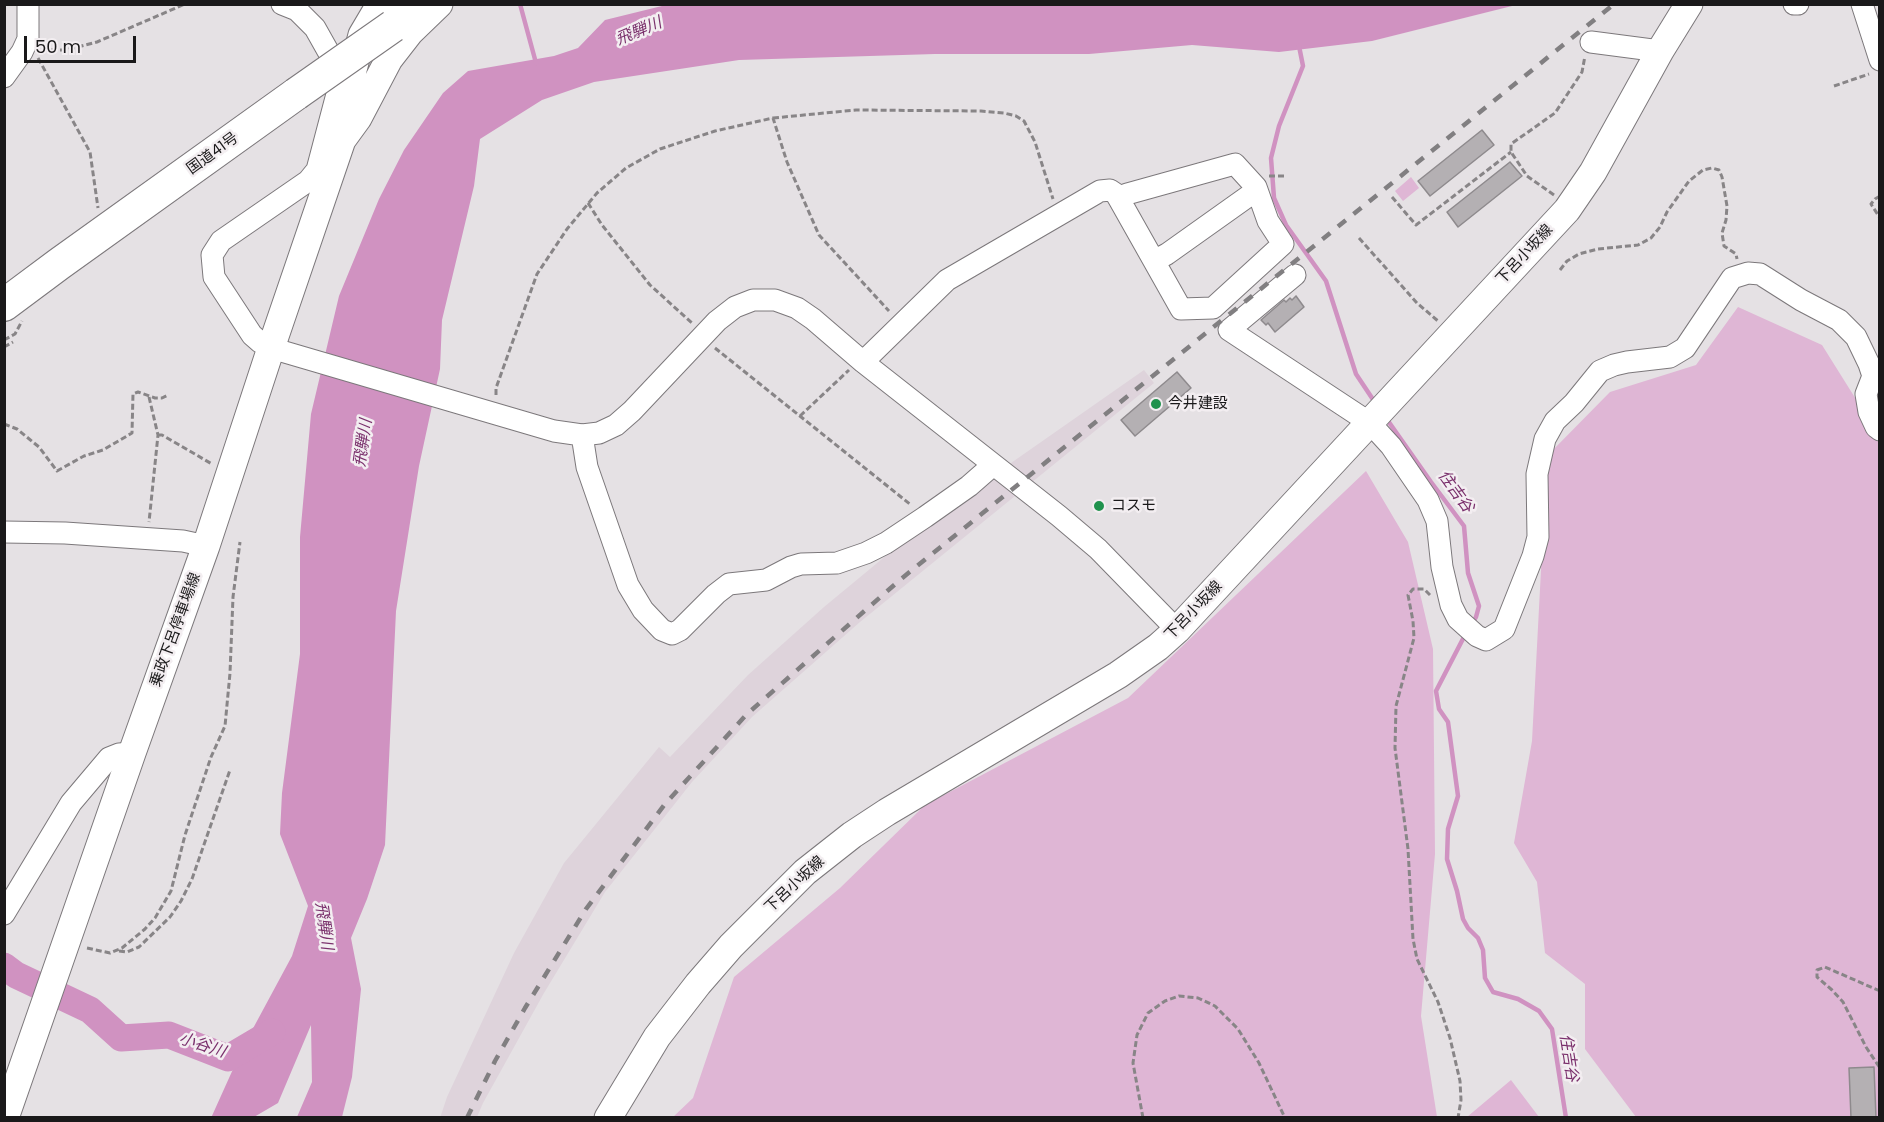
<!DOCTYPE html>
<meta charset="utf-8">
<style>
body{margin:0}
#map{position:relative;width:1884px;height:1122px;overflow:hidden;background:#e5e1e4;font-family:Poppins,sans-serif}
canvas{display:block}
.frame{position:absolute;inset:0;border:6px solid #1a191a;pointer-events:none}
.scale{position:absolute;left:24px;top:36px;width:112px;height:27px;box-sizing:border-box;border:3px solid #1a191a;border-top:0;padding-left:8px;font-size:18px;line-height:21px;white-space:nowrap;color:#1a191a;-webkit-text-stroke:4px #f3eef1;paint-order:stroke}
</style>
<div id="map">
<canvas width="1884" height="1122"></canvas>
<div class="frame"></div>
<div class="scale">50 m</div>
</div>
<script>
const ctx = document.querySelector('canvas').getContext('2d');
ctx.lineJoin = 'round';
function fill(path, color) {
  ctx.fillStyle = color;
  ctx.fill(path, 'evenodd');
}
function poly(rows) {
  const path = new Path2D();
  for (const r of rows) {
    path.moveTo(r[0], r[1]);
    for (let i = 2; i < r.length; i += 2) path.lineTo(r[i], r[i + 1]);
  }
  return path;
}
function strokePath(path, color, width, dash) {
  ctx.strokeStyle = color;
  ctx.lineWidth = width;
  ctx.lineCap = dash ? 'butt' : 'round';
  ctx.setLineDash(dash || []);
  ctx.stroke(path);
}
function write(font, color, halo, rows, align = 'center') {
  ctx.font = font + ' Poppins,"Noto Sans JP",sans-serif';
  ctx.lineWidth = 5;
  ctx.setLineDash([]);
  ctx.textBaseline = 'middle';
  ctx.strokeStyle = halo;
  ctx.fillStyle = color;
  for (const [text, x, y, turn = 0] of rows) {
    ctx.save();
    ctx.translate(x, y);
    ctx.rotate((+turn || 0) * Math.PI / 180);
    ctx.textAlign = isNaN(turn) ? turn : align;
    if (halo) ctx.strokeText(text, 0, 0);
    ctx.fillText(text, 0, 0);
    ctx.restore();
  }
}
const built = poly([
 [1144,370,1154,383,860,622,752,717,692,782,605,892,544,993,483,1103,477,1117,440,1118,447,1097,514,953,564,863,659,747,670,757,748,675,824,607,905,540,991,477]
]);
const green = poly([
 [1411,177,1419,188,1403,201,1395,191],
 [1738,307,1822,345,1879,436,1879,1117,1636,1117,1585,1049,1585,984,1545,953,1537,882,1514,843,1532,741,1547,456,1610,392,1696,365],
 [1366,471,1408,542,1433,649,1435,854,1421,1016,1437,1117,672,1118,693,1098,734,977,840,888,925,805,1128,698],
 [1511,1080,1539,1117,1467,1117]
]);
const water = poly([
 [666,5,1516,5,1372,41,1279,52,1192,45,1089,54,935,54,739,60,594,82,542,100,480,139,474,186,442,320,440,369,419,466,396,611,385,845,367,899,351,938,361,989,352,1077,342,1117,297,1117,312,1082,311,1025,278,1103,254,1117,211,1118,243,1047,292,956,308,906,280,834,282,793,300,654,300,537,311,414,339,296,379,199,404,150,443,93,468,71,554,56,578,48,605,20]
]);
const stream = poly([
 [520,4,536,63],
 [1299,46,1303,66,1279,126,1271,158,1274,198,1286,225,1326,281,1356,374,1376,404],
 [1386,418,1431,482,1464,526,1468,573,1479,606,1476,617,1472,624],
 [1466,633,1436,691,1439,709,1448,722,1458,796,1448,829,1447,859,1457,891,1463,919,1468,928,1478,938,1483,950,1485,978,1493,992,1518,999,1539,1011,1552,1029,1566,1118]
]);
const river = poly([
 [4,966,16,975,90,1010,121,1038,169,1035,228,1058,272,1032]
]);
const building = poly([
 [1482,130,1494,145,1430,196,1418,181,1482,130],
 [1510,162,1522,176,1458,227,1447,212,1510,162],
 [1296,296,1304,307,1275,332,1268,323,1266,325,1261,320,1284,300,1286,302,1290,298,1292,300,1296,296],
 [1177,372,1191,388,1135,436,1121,420,1177,372],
 [1874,1067,1876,1118,1851,1118,1849,1068,1874,1067]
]);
const path = poly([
 [42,50,66,50,97,42,185,4],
 [38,58,90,152,98,208],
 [1834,86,1869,74],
 [773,118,856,110,981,111,1004,113,1016,116,1024,121,1035,142,1053,199],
 [1269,176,1285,176],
 [1554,195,1527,176,1511,152,1511,144,1555,113,1582,72,1585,56],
 [1880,196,1875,199,1871,204,1880,218],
 [1392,197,1416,225,1511,152],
 [588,203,602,225,650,285,692,323],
 [1359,238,1417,303,1438,321],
 [1560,270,1567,261,1579,254,1598,249,1638,245,1651,238,1660,227,1667,212,1689,181,1703,170,1712,168,1719,170,1722,177,1727,206,1726,220,1722,233,1724,246,1736,254,1737,259],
 [4,340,15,334,22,321],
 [4,347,13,342],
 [715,348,911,505],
 [496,395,496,388,537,274,567,229,597,193,626,168,660,149,715,131,773,118,787,162,819,235,889,311],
 [149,397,158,435,149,522],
 [800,416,849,370],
 [4,424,17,429,39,447,57,471,84,456,103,450,132,433,133,394,138,392,155,398,162,398,168,395],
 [158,435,162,435,212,464],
 [1430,595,1424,589,1413,589,1408,595,1413,621,1414,638,1396,706,1395,748,1408,849,1413,939,1417,959,1438,1002,1450,1038,1460,1081,1461,1100,1458,1118],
 [87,948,110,953,122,948,145,929,155,918,171,891,185,835,211,757,225,726,230,673,233,597,240,542],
 [119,951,127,952,139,947,170,917,181,901,192,879,230,770],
 [1880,991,1825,967,1817,970,1817,977,1832,990,1843,1002,1866,1047,1880,1068],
 [1143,1118,1133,1063,1137,1035,1148,1013,1165,1001,1179,996,1198,998,1215,1006,1238,1029,1259,1063,1285,1118]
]);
const minor = poly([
 [282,4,297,10,315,28,333,60,337,94,317,170,308,181,221,241,212,255,214,277,252,335,260,342,271,348,554,431,582,435,599,433,616,425,632,411,717,321,735,307,753,300,775,300,797,308,813,319,863,362,1059,516,1098,549,1177,630],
 [1794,4,1798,4],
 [1862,4,1880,60],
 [1591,42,1660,51],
 [4,77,22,52,28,39,28,4],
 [1154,261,1167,254,1257,190],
 [1295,275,1229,330,1370,423,1391,446,1428,500,1437,521,1442,567,1451,605,1458,619,1477,636,1486,640,1504,629,1533,556,1538,537,1537,474,1545,439,1555,421,1574,403,1600,371,1614,365,1627,362,1670,357,1685,348,1732,278,1748,273,1760,274,1801,300,1839,320,1856,337,1869,364,1873,376,1866,394,1869,412,1876,427,1880,430],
 [863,362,947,280,1100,191,1110,190,1116,194,1119,199,1181,309,1213,308,1283,244,1268,221,1256,187,1235,164,1127,194,1119,199],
 [582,435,587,467,628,585,643,610,662,630,672,634,680,630,716,594,729,584,766,580,791,567,801,564,837,563,866,553,886,543,925,517,969,486,993,465],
 [4,532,65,533,183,541,206,546],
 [4,914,71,803,109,758,119,754,132,753]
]);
const major = poly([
 [342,139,342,112,362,35,375,13,383,4],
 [5,1118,132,753,206,546,271,348,342,140,358,118,389,59,410,32,439,4],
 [608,1118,657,1037,698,984,731,946,805,872,852,835,887,812,1118,675,1158,647,1177,630,1567,210,1593,172,1660,51,1689,4]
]);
const highway = poly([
 [393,26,422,4],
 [4,305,59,264,296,94]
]);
const rail = poly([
 [467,1118,495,1061,525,1008,586,909,665,804,747,714,901,579,1614,4]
]);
const highwayBridge = poly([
 [296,94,393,26]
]);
const markers = [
 [1156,404,6,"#20924d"],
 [1099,506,6,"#20924d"]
];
const streetNames = [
 ["国道41号",213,154,-36],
 ["下呂小坂線",1525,255,-47],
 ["下呂小坂線",1194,611,-46],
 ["乗政下呂停車場線",176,630,-70],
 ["下呂小坂線",795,885,-43]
];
const poiNames = [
 ["今井建設",1168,404],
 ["コスモ",1111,506]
];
const waterNames = [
 ["飛騨川",639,32,-23],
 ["飛騨川",364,443,-82],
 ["住吉谷",1455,492,54],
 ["飛騨川",323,926,82],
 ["小谷川",202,1046,18],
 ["住吉谷",1568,1058,81]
];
fill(built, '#ded3db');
fill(green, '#dfb6d5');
fill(water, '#d092c1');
strokePath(stream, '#d092c1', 4.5);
strokePath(river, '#d092c1', 27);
fill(building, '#b4b0b3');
strokePath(building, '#8e8a8d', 1.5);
strokePath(minor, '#7c787b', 23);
strokePath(major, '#7c787b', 29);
strokePath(highway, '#7c787b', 34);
strokePath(path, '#888587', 3, [6, 3]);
strokePath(minor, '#fff', 21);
strokePath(major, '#fff', 27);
strokePath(highway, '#fff', 32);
strokePath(rail, '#817f81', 4.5, [10, 10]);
strokePath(highwayBridge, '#7c787b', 34, []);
strokePath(highwayBridge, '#fff', 32);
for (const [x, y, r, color] of markers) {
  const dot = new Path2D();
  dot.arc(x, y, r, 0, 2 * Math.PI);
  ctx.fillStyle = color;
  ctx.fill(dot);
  strokePath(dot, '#f3eef1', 2);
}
write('15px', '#1a191a', '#f3eef1', streetNames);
write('15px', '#1a191a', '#f3eef1', poiNames, 'left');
write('italic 16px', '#7a306c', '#f3eef1', waterNames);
</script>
